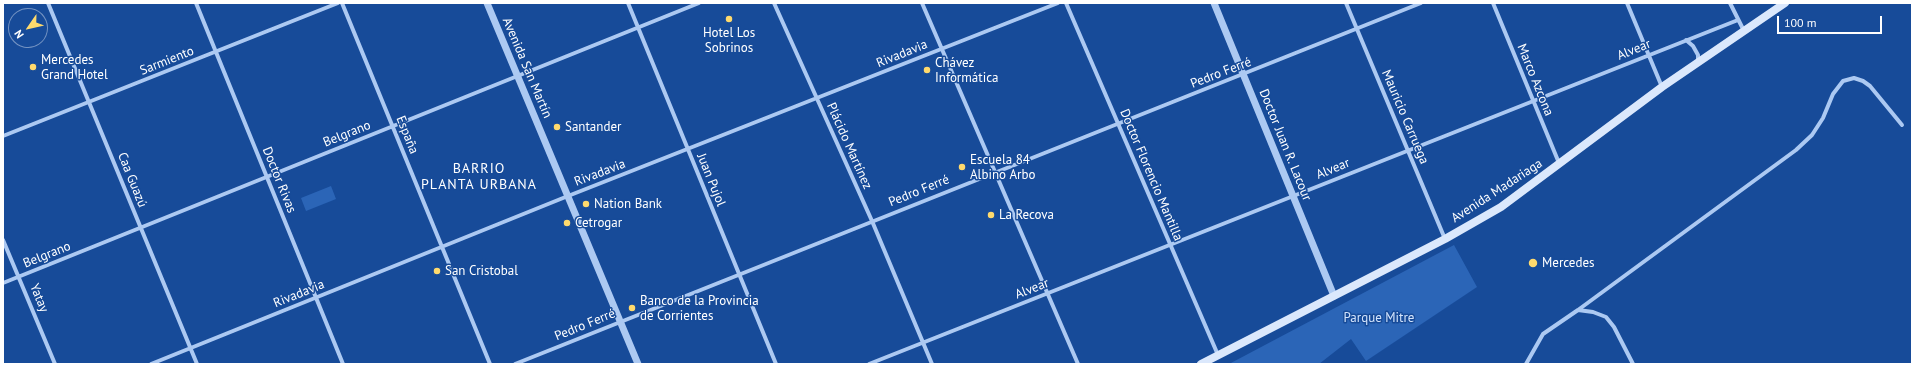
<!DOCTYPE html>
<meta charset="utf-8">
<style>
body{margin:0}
#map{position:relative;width:1915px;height:367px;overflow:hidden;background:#174b99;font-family:"PT Sans",sans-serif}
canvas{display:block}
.frame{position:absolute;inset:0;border:4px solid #fff;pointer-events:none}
.north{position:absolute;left:8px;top:8px;width:40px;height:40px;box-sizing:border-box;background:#174b99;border:1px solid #7493c2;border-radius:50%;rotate:236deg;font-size:11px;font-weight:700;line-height:16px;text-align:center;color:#fff}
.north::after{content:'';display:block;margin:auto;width:14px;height:18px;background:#ffda6d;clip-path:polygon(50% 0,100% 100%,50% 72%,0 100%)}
.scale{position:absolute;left:1777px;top:16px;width:105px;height:18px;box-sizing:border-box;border:2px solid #fff;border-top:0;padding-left:5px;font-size:12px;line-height:14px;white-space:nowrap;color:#fff;-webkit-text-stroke:3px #174b99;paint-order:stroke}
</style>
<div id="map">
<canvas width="1915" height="367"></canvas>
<div class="frame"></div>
<div class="north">N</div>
<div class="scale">100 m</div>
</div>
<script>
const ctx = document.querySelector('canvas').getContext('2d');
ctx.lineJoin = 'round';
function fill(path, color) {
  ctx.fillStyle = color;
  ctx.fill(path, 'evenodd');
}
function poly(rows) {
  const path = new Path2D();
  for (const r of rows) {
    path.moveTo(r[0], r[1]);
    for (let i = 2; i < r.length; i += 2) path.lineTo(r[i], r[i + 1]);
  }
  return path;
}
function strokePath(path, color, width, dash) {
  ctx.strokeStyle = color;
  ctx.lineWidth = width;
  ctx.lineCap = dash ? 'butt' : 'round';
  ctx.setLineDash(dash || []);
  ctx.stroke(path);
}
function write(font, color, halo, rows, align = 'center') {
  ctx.font = font + ' "PT Sans",sans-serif';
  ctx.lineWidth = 3;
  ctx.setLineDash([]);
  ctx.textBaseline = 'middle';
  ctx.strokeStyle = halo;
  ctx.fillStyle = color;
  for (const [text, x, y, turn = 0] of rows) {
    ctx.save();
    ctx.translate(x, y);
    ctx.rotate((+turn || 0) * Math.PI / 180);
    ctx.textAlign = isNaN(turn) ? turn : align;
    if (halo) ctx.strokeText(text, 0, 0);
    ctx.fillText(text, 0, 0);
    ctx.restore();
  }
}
const green = poly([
 [331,186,336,199,306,211,301,198],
 [1454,245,1477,287,1366,361,1351,339,1319,364,1229,364]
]);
const minor = poly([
 [48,3,197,364],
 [196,3,343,364],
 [342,3,490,364],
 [628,3,776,364],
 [774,3,872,221,932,364],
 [922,3,1078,364],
 [1066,3,1218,355],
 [1346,3,1445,239],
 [1493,3,1559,163],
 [1627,3,1662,87],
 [1730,3,1744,31],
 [1686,40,1693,46,1698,55,1698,62],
 [3,136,338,3],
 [3,240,55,364],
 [3,283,699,3],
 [1578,310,1593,312,1606,317,1614,327,1633,364],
 [151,364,568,196,1058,3],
 [515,364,1421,3],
 [869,364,1738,20],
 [1526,364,1543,334,1578,310,1796,150,1812,135,1823,118,1833,94,1843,81,1854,78,1863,81,1870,86,1902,125]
]);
const tertiary = poly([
 [487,3,638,364],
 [1214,3,1334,296]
]);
const secondary = poly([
 [1201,364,1445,239,1501,207,1662,87,1785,3]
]);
const markers = [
 [729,19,4,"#ffda6d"],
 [33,67,4,"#ffda6d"],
 [927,70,4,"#ffda6d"],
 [557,127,4,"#ffda6d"],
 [962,167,4,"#ffda6d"],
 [586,204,4,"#ffda6d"],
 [991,215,4,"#ffda6d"],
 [567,223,4,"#ffda6d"],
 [1533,263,5,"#ffda6d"],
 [437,271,4,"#ffda6d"],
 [632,308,4,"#ffda6d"]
];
const poiNames = [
 ["Hotel Los",729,33,"center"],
 ["Sobrinos",729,48,"center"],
 ["Mercedes",41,60],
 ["Grand Hotel",41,75],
 ["Chávez",935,63],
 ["Informática",935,78],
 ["Santander",565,127],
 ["Escuela 84",970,160],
 ["Albino Arbo",970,175],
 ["Nation Bank",594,204],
 ["La Recova",999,215],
 ["Cetrogar",575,223],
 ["Mercedes",1542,263],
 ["San Cristobal",445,271],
 ["Banco de la Provincia",640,301],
 ["de Corrientes",640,316]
];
const streetNames = [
 ["Alvear",1634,50,-22],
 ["Rivadavia",902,54,-22],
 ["Sarmiento",167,61,-22],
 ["Avenida San Martín",527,68,67],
 ["Pedro Ferré",1221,73,-21],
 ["Marco Azcona",1535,80,68],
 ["Mauricio Carruega",1405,117,67],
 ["Belgrano",347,134,-22],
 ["España",407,135,68],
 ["Doctor Juan R. Lacour",1285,145,68],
 ["Plácido Martínez",849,146,66],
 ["Alvear",1333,169,-22],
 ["Rivadavia",600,173,-21],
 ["Doctor Florencio Mantilla",1151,175,67],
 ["Caa Guazú",132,180,68],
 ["Doctor Rivas",279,180,68],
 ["Juan Pujol",711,180,68],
 ["Pedro Ferré",919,191,-22],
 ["Avenida Madariaga",1497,191,-33],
 ["Belgrano",47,255,-22],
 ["Alvear",1032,289,-21],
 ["Rivadavia",299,294,-22],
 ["Yatay",39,298,68],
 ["Pedro Ferré",585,325,-22]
];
const parkNames = [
 ["Parque Mitre",1379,318]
];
const neighbourhoodNames = [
 ["BARRIO",479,169],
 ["PLANTA URBANA",479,185]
];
fill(green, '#2b65b7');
strokePath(minor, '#acc9f2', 4);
strokePath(tertiary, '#acc9f2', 7);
strokePath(secondary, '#dbe8fc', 8);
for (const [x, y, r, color] of markers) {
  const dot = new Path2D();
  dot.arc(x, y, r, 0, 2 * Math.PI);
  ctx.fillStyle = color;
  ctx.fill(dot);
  strokePath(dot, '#174b99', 1.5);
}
write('13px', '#fff', '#174b99', poiNames, 'left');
write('13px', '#fff', '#174b99', streetNames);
write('13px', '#d3e4fc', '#174b99', parkNames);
ctx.letterSpacing = '1px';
write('14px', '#fff', '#174b99', neighbourhoodNames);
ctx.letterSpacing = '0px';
</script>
